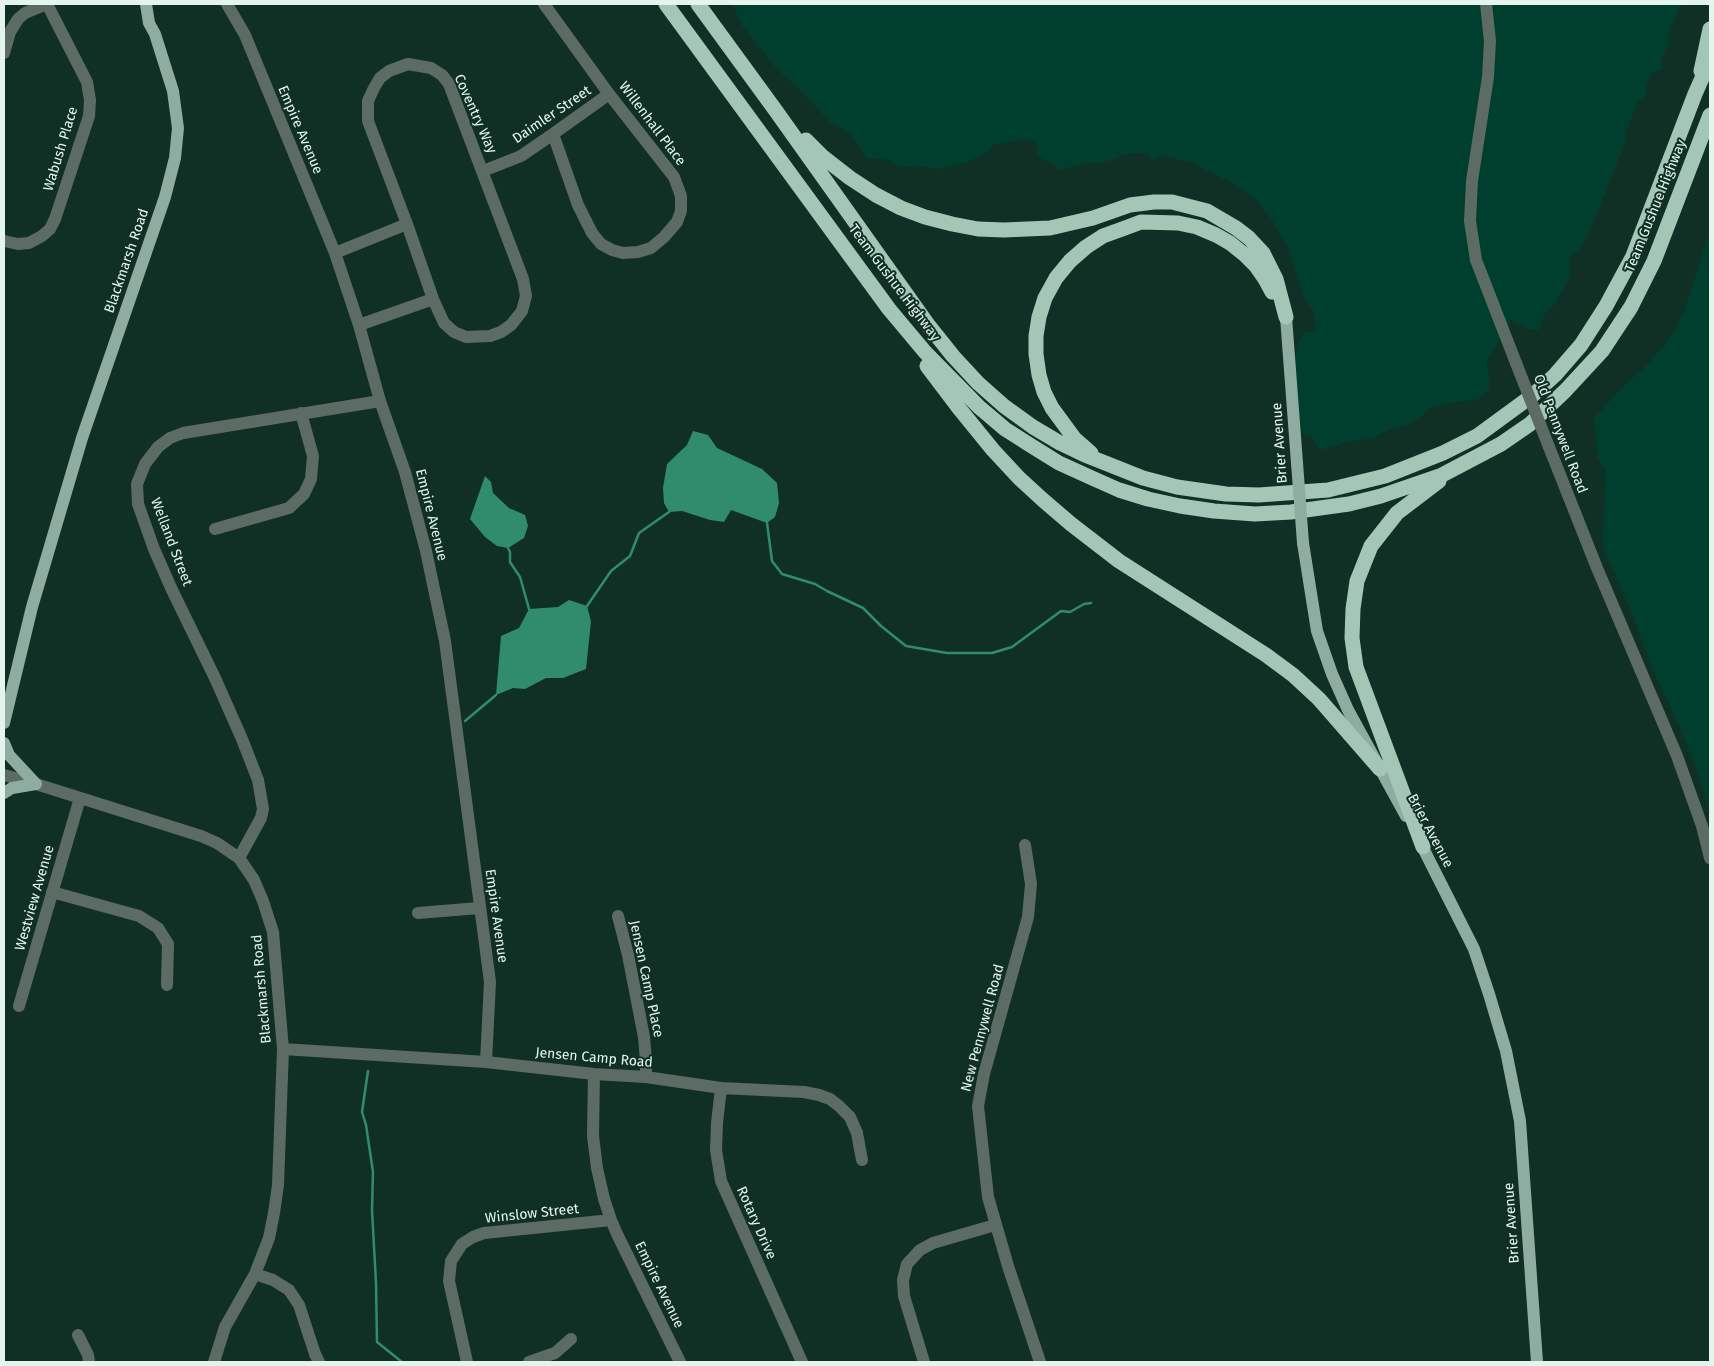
<!DOCTYPE html>
<style>
body{margin:0}
#map{position:relative;width:1714px;height:1366px;overflow:hidden;background:#113025;font-family:"Fira Sans",sans-serif}
canvas{display:block}
.frame{position:absolute;inset:0;border:5px solid #e3f5ed;pointer-events:none}
</style>
<div id="map">
<canvas width="1714" height="1366"></canvas>
<div class="frame"></div>
</div>
<script>
const ctx = document.querySelector('canvas').getContext('2d');
ctx.lineJoin = 'round';
function fill(path, color) {
  ctx.fillStyle = color;
  ctx.fill(path, 'evenodd');
}
function poly(rows) {
  const path = new Path2D();
  for (const r of rows) {
    path.moveTo(r[0], r[1]);
    for (let i = 2; i < r.length; i += 2) path.lineTo(r[i], r[i + 1]);
  }
  return path;
}
function strokePath(path, color, width, dash) {
  ctx.strokeStyle = color;
  ctx.lineWidth = width;
  ctx.lineCap = dash ? 'butt' : 'round';
  ctx.setLineDash(dash || []);
  ctx.stroke(path);
}
function write(font, color, halo, rows, align = 'center') {
  ctx.font = font + ' "Fira Sans",sans-serif';
  ctx.lineWidth = 4;
  ctx.setLineDash([]);
  ctx.textBaseline = 'middle';
  ctx.strokeStyle = halo;
  ctx.fillStyle = color;
  for (const [text, x, y, turn = 0] of rows) {
    ctx.save();
    ctx.translate(x, y);
    ctx.rotate((+turn || 0) * Math.PI / 180);
    ctx.textAlign = isNaN(turn) ? turn : align;
    if (halo) ctx.strokeText(text, 0, 0);
    ctx.fillText(text, 0, 0);
    ctx.restore();
  }
}
const green = poly([
 [733,4,1681,4,1668,37,1669,44,1661,58,1662,69,1652,73,1646,85,1646,96,1638,101,1625,134,1626,141,1590,231,1578,252,1569,257,1570,276,1555,304,1544,315,1539,330,1526,329,1511,320,1487,361,1490,388,1480,399,1455,402,1431,408,1414,422,1386,431,1373,438,1347,442,1320,450,1312,437,1302,434,1295,405,1293,370,1298,343,1304,332,1315,331,1315,320,1312,309,1303,295,1289,250,1272,220,1255,199,1230,182,1195,164,1163,155,1152,161,1148,153,1127,154,1102,163,1088,163,1058,170,1056,166,1037,156,1038,148,1034,142,1023,139,992,145,991,150,965,163,937,169,918,166,900,167,886,159,867,158,849,133,830,122,800,90,776,68,741,24],
 [1710,231,1710,812,1698,773,1679,725,1653,670,1632,614,1604,549,1603,539,1606,469,1598,459,1594,418,1624,386,1649,363,1670,338,1685,309]
]);
const water = poly([
 [693,431,708,435,717,448,762,469,777,483,779,503,775,517,767,523,731,510,724,522,710,520,682,511,669,512,664,503,663,488,667,464,687,445],
 [485,476,491,482,493,493,509,508,525,515,528,526,524,538,508,548,497,546,485,537,470,519],
 [569,600,587,606,591,621,586,669,563,678,546,678,525,689,513,688,496,695,501,636,519,628,529,609,558,607]
]);
const stream = poly([
 [767,523,772,561,782,574,815,584,827,591,863,608,881,626,906,646,947,653,992,653,1012,647,1061,611,1070,612,1084,604,1091,603],
 [508,548,510,552,510,562,520,577,529,609],
 [587,606,611,571,630,556,639,533,669,512],
 [465,721,496,695],
 [368,1071,362,1112,366,1125,373,1172,372,1210,376,1283,377,1342,402,1362]
]);
const minor = poly([
 [227,4,245,35,335,253,359,325,380,401,405,472,426,551,445,641,490,982,486,1062],
 [544,4,609,94,674,177,681,196,681,211,677,222,664,237,651,248,638,252,623,253,612,250,601,244,592,233,578,205,553,134],
 [1486,4,1490,41,1488,77,1472,181,1470,221,1476,260,1516,363],
 [4,53,10,32,18,19,25,13,47,4],
 [408,64,431,68,442,75,449,84,523,279,526,296,522,311,511,325,501,332,490,336,466,337,454,332,444,323,433,299,407,224,368,121,368,101,374,88,380,78,389,71,408,64],
 [483,171,521,156,553,134,609,94],
 [4,241,18,244,29,243,42,236,50,229,55,219,89,116,90,100,87,82,47,4],
 [335,253,407,224],
 [359,325,433,299],
 [1549,447,1597,568,1677,756,1702,826,1710,858],
 [215,529,289,508,304,494,311,479,313,456,301,413],
 [4,775,36,784,201,836,217,843,239,858,254,880,263,901,273,932,283,1049,278,1185,274,1213,269,1238,255,1274,225,1327,214,1362],
 [1025,845,1031,884,1028,917,984,1074,978,1106,988,1197,1008,1266,1040,1362],
 [239,858,261,818,263,809,258,780,242,739,215,678,172,590,154,549,138,504,137,484,145,464,158,447,170,438,183,433,380,401],
 [52,892,139,916,158,928,168,944,167,985],
 [418,913,479,908],
 [618,916,628,955,644,1037,646,1061,646,1077],
 [19,1006,80,798],
 [283,1049,486,1062,594,1074,646,1077,721,1088,804,1092,819,1095,830,1099,839,1106,850,1117,857,1133,862,1160],
 [594,1074,593,1136,597,1168,604,1199,611,1220,617,1234,680,1362],
 [721,1088,717,1123,716,1150,721,1181,802,1362],
 [255,1274,273,1280,289,1290,299,1305,315,1354,319,1362],
 [78,1335,88,1355,89,1362],
 [467,1362,449,1281,451,1261,462,1244,473,1237,484,1233,611,1220],
 [529,1362,555,1353,571,1339],
 [924,1362,904,1296,903,1280,907,1264,920,1250,933,1243,995,1225]
]);
const major = poly([
 [1286,317,1297,463],
 [1303,543,1317,631,1332,674,1348,710,1406,816],
 [4,723,32,607,82,438,165,197,175,158,178,128,173,91,155,34,149,23,146,4],
 [4,743,9,755,36,784],
 [4,793,12,788,36,784],
 [1419,840,1474,949,1489,994,1506,1051,1520,1121,1537,1362]
]);
const highway = poly([
 [666,4,889,309,925,352,979,407,1005,429,1030,445,1059,463,1092,478,1119,490,1148,499,1180,506,1214,511,1255,514,1291,512,1349,504,1381,496,1442,475,1501,444,1530,424,1565,391,1602,351,1631,307,1654,261,1710,115],
 [698,4,776,111,929,326,953,356,978,383,1004,406,1033,427,1060,443,1085,455,1143,478,1177,487,1226,494,1259,495,1328,490,1385,476,1443,453,1477,436,1533,395,1555,375,1581,345,1606,306,1633,256,1695,94,1710,60],
 [1701,71,1710,29],
 [806,140,823,157,850,178,876,195,901,208,925,217,952,224,978,229,1004,230,1050,228,1093,218,1130,205,1154,202,1172,202,1207,211,1236,228,1249,238,1263,253,1276,279,1286,317],
 [927,366,958,407,993,450,1019,478,1043,500,1071,524,1119,561,1266,655,1293,675,1319,699,1380,769],
 [1091,453,1074,438,1052,408,1044,392,1039,375,1036,354,1036,336,1039,317,1045,298,1056,278,1070,261,1086,247,1103,236,1125,228,1141,222,1178,223,1197,227,1216,235,1230,243,1245,255,1256,266,1265,279,1272,292],
 [1423,847,1356,667,1352,638,1353,609,1357,581,1371,546,1397,513,1439,481]
]);
const minorBridge = poly([
 [1516,363,1549,447]
]);
const majorBridge = poly([
 [1297,463,1303,543]
]);
const streetNames = [
 ["Coventry Way",475,114,66],
 ["Daimler Street",552,115,-34],
 ["Willenhall Place",652,124,53],
 ["Empire Avenue",300,130,67],
 ["Wabush Place",61,149,-73],
 ["Team Gushue Highway",1656,206,-68],
 ["Blackmarsh Road",127,261,-71],
 ["Team Gushue Highway",894,283,53],
 ["Old Pennywell Road",1560,434,69],
 ["Brier Avenue",1280,443,-94],
 ["Empire Avenue",431,515,76],
 ["Welland Street",171,542,69],
 ["Brier Avenue",1430,831,62],
 ["Westview Avenue",35,898,-74],
 ["Empire Avenue",496,916,82],
 ["Jensen Camp Place",646,979,78],
 ["Blackmarsh Road",262,989,-95],
 ["New Pennywell Road",983,1028,-75],
 ["Jensen Camp Road",594,1058,5],
 ["Winslow Street",532,1214,-6],
 ["Rotary Drive",756,1223,66],
 ["Brier Avenue",1512,1223,-94],
 ["Empire Avenue",659,1285,64]
];
fill(green, '#003f2d');
fill(water, '#308c6d');
strokePath(stream, '#308c6d', 2.5);
strokePath(minor, '#5d6b65', 12);
strokePath(major, '#8faca0', 12);
strokePath(highway, '#a3c6b7', 15);
strokePath(minorBridge, '#5d6b65', 12);
strokePath(majorBridge, '#8faca0', 12);
write('14px', '#e3f5ed', '#113025', streetNames);
</script>
